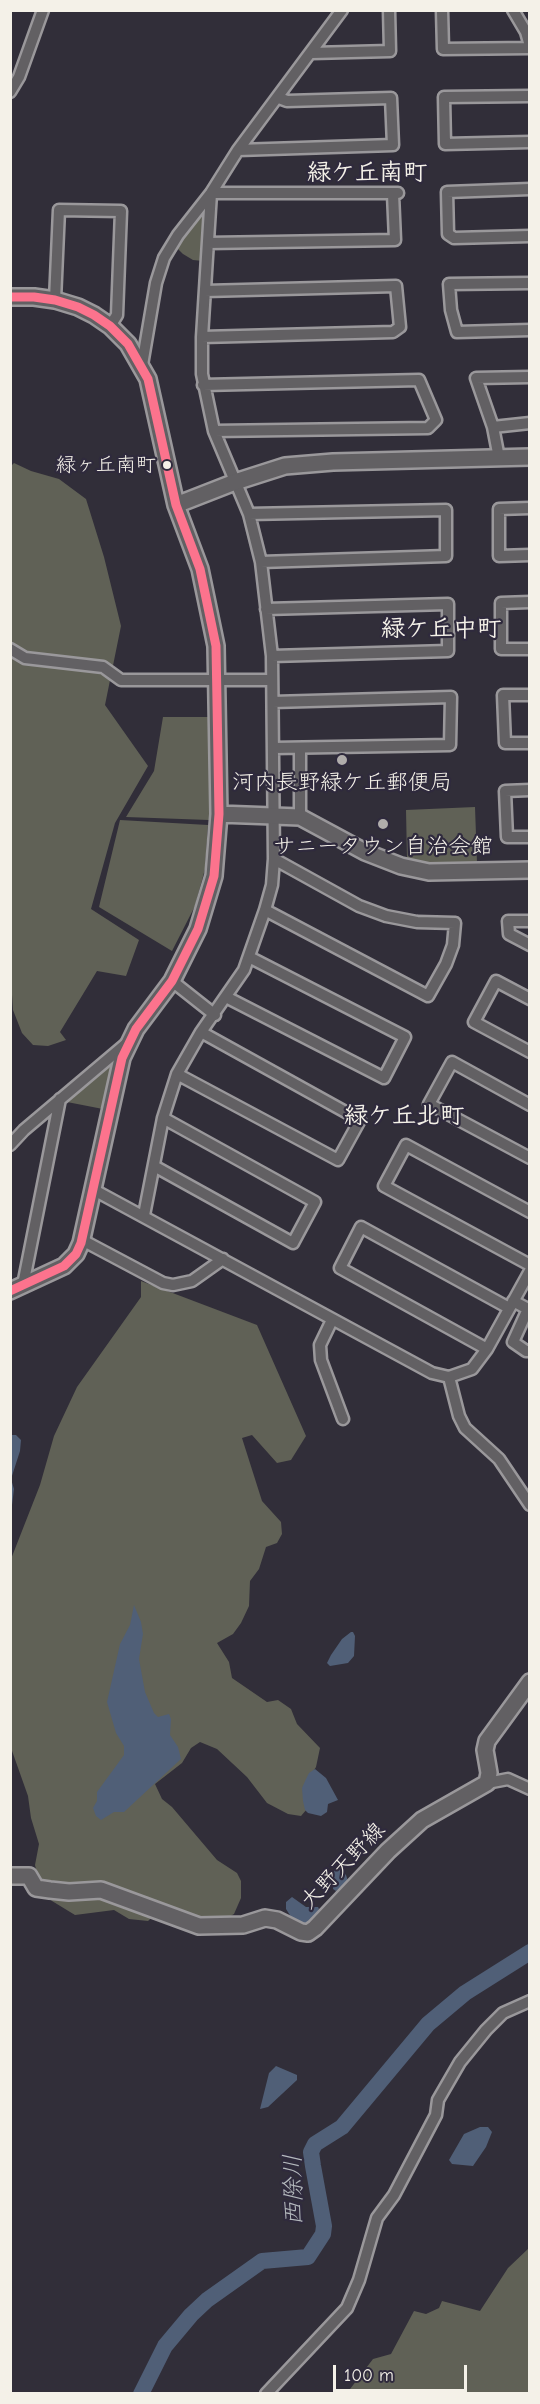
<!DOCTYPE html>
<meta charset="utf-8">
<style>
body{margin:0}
#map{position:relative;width:540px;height:2404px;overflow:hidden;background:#312e39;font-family:"Comic Neue",sans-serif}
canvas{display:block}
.frame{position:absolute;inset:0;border:12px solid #f4f1e8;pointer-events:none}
.scale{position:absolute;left:333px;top:2365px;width:134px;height:27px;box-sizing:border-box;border:3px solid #f4f1e8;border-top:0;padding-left:8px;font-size:18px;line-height:21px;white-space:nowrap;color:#f4f1e8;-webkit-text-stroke:4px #2f2a3d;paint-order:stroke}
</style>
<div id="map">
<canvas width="540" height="2404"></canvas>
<div class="frame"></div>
<div class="scale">100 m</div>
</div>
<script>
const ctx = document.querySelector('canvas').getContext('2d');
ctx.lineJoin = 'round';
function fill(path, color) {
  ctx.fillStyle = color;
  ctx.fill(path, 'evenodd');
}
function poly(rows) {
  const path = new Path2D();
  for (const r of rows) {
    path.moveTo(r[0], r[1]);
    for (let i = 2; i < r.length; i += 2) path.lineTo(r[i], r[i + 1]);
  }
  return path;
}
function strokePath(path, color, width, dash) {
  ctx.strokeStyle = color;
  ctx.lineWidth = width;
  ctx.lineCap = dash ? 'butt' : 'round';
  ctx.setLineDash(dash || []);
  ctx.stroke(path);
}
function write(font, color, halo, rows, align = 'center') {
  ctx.font = font + ' "Comic Neue","Klee One",sans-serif';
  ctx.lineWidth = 4.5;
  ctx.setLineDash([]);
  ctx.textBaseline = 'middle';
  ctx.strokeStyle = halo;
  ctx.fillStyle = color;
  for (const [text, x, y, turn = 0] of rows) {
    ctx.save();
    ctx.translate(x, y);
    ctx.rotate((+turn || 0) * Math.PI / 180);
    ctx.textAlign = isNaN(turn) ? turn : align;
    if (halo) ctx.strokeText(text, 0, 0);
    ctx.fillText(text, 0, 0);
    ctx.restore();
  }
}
const green = poly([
 [205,209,203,261,193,260,183,254,176,247,182,234],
 [14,463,31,471,59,479,86,499,104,557,121,626,105,705,148,766,115,823,91,909,139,940,126,976,97,971,60,1032,66,1040,48,1046,33,1045,22,1033,13,1010,11,980,10,467],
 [163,717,209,717,209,820,126,817,154,771],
 [475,807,477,863,433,864,407,859,406,810],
 [120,820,208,825,205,869,195,906,172,951,99,907],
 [111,1059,118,1060,108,1110,67,1102,68,1097],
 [141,1281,257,1325,306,1436,291,1460,277,1463,252,1435,242,1438,262,1501,281,1522,282,1534,277,1543,266,1547,259,1569,250,1581,249,1606,241,1623,233,1634,217,1643,229,1662,232,1678,267,1702,278,1700,291,1709,297,1724,320,1748,316,1767,303,1788,307,1809,301,1816,288,1814,267,1803,247,1777,217,1749,200,1742,191,1748,182,1763,155,1784,162,1799,172,1807,217,1860,237,1873,241,1881,241,1898,234,1914,218,1923,155,1914,148,1921,129,1919,114,1910,75,1915,52,1901,43,1892,38,1877,35,1865,39,1844,31,1818,28,1796,11,1748,11,1559,40,1485,54,1436,77,1387,141,1297],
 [529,2248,529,2393,347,2393,373,2359,391,2354,414,2311,426,2314,439,2308,442,2301,480,2311,508,2268]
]);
const water = poly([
 [11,1435,16,1435,21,1440,20,1451,11,1479,14,1489,11,1513],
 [134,1605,141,1622,143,1634,139,1659,145,1692,154,1713,158,1717,169,1714,171,1719,170,1735,178,1747,181,1759,124,1812,114,1812,101,1820,96,1816,93,1808,97,1801,97,1792,124,1755,124,1746,116,1733,107,1702,120,1644,130,1625],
 [351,1632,353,1632,355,1636,354,1656,348,1663,330,1666,327,1663,331,1655,342,1639],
 [315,1769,326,1778,338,1800,328,1804,327,1812,321,1816,308,1813,305,1810,303,1801,302,1788,306,1779,309,1773],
 [339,1867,346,1875,348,1881,336,1891,333,1889,334,1869],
 [292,1897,306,1907,318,1907,319,1909,311,1922,297,1925,293,1920,286,1909,286,1902],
 [276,2066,297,2075,297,2080,268,2107,260,2109,269,2073],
 [480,2127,488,2127,492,2132,486,2147,473,2166,452,2164,449,2160,464,2134]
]);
const river = poly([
 [141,2394,165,2346,191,2315,207,2300,262,2261,308,2257,323,2234,324,2226,313,2166,311,2152,315,2144,342,2127,428,2024,465,1993,530,1952]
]);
const street = poly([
 [442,10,443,49,530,48],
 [513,10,526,32,530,46],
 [312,53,390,51,389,10],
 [10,92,19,77,43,10],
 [530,96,444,97,445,144,530,142],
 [238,150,393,145,391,98,287,101,279,98],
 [530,189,447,192,448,234,454,238,530,236],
 [211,193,398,193],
 [208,243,395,240,393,194],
 [530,283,449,284,451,310,457,332,530,330],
 [55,300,59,210,121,211,117,315,110,326],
 [202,337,393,332,400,327,396,286,205,291],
 [142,365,156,283,164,258,178,235,211,193,238,150,342,10],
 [203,385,419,380,436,420,428,428,214,431],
 [493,427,530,423],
 [499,458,493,427,476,378,530,377],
 [530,508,499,509,499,556,530,555],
 [249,514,446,510,446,556,261,562],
 [530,602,501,603,501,649,530,649],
 [266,609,448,604,448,651,272,656],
 [10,649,25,658,103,667,121,680,272,680],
 [530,695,503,695,505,743,530,743],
 [273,702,451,697,450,745,274,748],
 [530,790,505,791,507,837,530,837],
 [300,817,300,748],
 [265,910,428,996,446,964,453,945,455,923,417,922,386,916,359,906,274,859],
 [530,921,508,921,509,934,530,945],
 [172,981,215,1015],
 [226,997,384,1078,405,1037,249,957],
 [530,999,496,981,474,1022,530,1052],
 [177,1074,338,1160,360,1120,201,1032],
 [530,1105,452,1062,429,1104,530,1158],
 [10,1145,24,1130,127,1043],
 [154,1166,293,1243,315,1202,163,1118],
 [94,1190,432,1373,449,1377,472,1369,487,1349,530,1271],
 [530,1212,406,1145,384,1186,530,1265],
 [144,1215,163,1118,177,1074,201,1032,244,970,265,910,272,885,274,859,272,656,261,562,249,514,214,431,202,374,202,337,211,193],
 [82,1240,163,1283,173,1285,192,1281,223,1259],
 [23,1285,60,1099],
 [513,1301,528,1309,513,1342,526,1351,530,1351],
 [332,1320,320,1345,321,1360,343,1419],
 [487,1349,340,1268,361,1227,509,1308],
 [449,1377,459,1416,465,1428,499,1459,530,1505],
 [487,1783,508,1779,530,1789],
 [266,2394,347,2308,359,2280,377,2218,394,2195,436,2115,438,2100,460,2062,486,2030,503,2013,530,2001]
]);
const secondary = poly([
 [10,297,34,297,55,300,78,307,94,315,110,326,128,344,148,379,176,505,200,569,216,646,219,814,214,876,198,929,172,981,136,1029,122,1058,81,1243,76,1254,64,1266,10,1291],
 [176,505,235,482,285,466,333,462,530,457],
 [219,814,300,817,365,852,401,866,429,872,530,870],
 [10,1876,29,1876,36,1888,50,1890,69,1892,101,1890,199,1926,243,1925,265,1918,277,1920,301,1932,308,1933,315,1928,388,1851,422,1820,487,1783,489,1773,485,1750,487,1741,530,1682]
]);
const bus1 = poly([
 [10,297,34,297,55,300,78,307,94,315,110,326,128,344,148,379,176,505,200,569,216,646,219,814,214,876,198,929,172,981,136,1029,122,1058,81,1243,76,1254,64,1266,10,1291]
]);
const markers = [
 [167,465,5,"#f4f1e8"],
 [342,760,6,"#b0adab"],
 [383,824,6,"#b0adab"]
];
const busNames = [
 ["緑ヶ丘南町",156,465]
];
const poiNames = [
 ["河内長野緑ケ丘郵便局",342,783],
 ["サニータウン自治会館",383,847]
];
const streetNames = [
 ["大野天野線",343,1866,-46]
];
const neighbourhoodNames = [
 ["緑ケ丘南町",367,173],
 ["緑ケ丘中町",441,629],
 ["緑ケ丘北町",404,1116]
];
const waterNames = [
 ["西除川",294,2190,-91]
];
fill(green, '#606156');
fill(water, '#505f77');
strokePath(river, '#505f77', 16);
strokePath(street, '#9a989b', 15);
strokePath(secondary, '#9a989b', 20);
strokePath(street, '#626063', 10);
strokePath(secondary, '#626063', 15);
strokePath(bus1, '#fc738d', 9);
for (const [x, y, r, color] of markers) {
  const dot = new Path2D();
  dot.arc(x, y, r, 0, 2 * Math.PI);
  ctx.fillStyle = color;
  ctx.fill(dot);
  strokePath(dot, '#2f2a3d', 2);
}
write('20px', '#f4f1e8', '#2f2a3d', busNames, 'right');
write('22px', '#f4f1e8', '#2f2a3d', poiNames);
write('22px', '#f4f1e8', '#2f2a3d', streetNames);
write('bold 24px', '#f4f1e8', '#2f2a3d', neighbourhoodNames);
write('italic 24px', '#b4b9bd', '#2f2a3d', waterNames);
</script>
